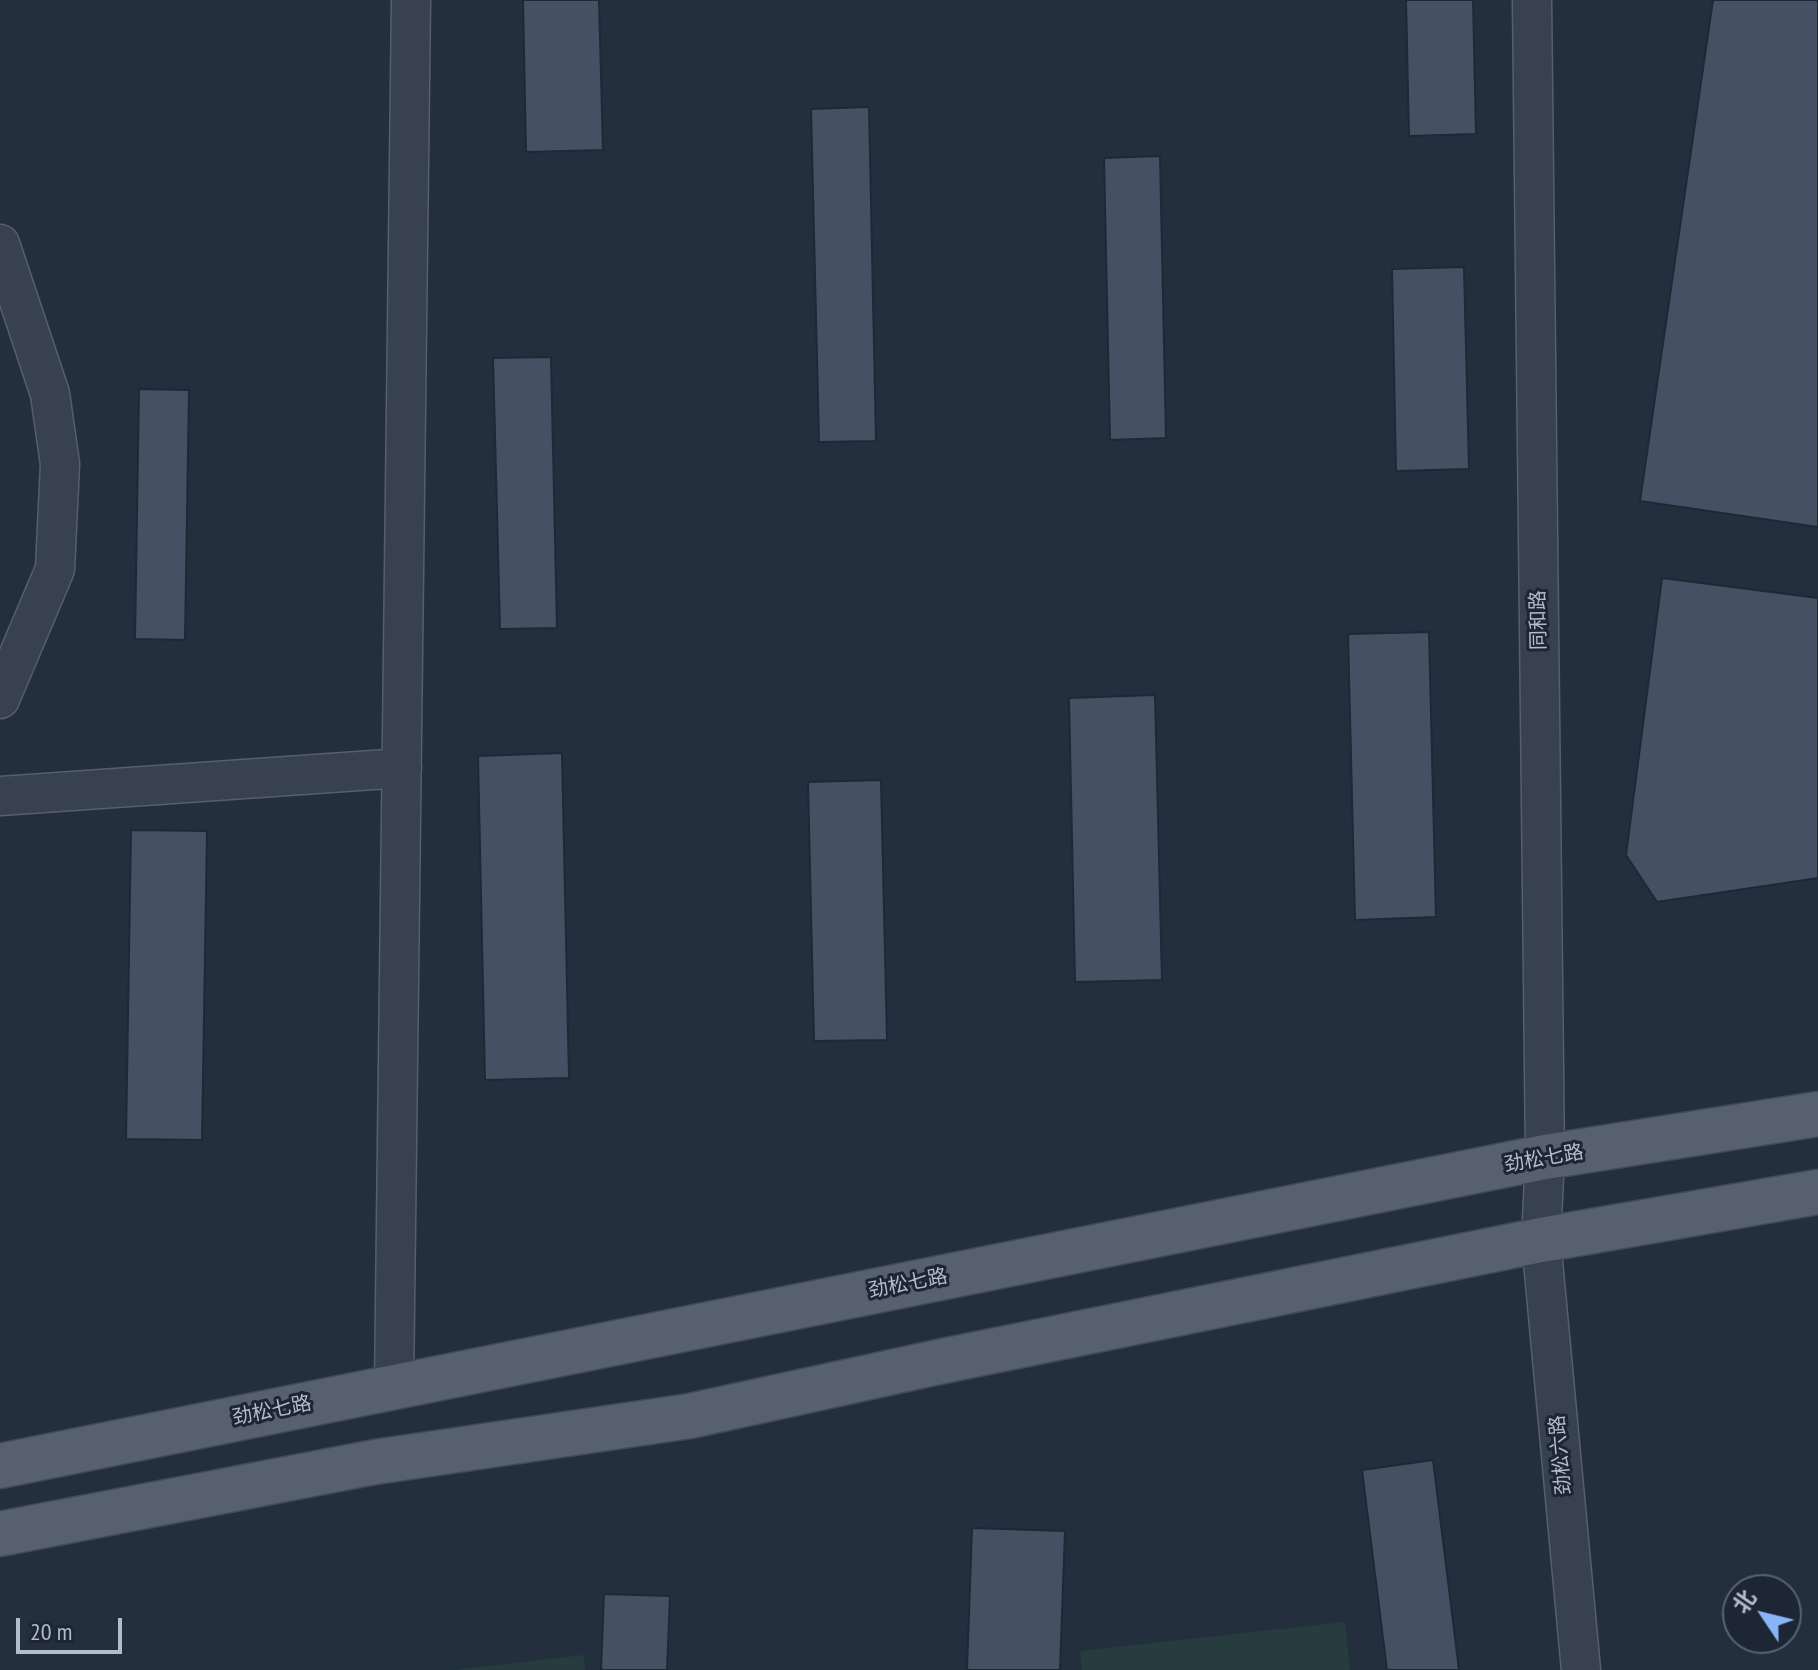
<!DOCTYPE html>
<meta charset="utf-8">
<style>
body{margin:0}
#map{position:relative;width:1818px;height:1670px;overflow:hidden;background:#242f3e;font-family:"PT Sans Narrow","Noto Sans SC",sans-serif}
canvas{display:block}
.north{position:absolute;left:1722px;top:1574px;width:80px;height:80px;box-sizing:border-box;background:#1d2633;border:2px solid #59626f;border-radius:50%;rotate:305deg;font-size:22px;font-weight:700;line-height:32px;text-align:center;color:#b4bcc9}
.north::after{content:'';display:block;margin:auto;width:28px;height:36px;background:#8ab4f8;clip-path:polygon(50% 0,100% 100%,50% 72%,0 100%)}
.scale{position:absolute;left:16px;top:1618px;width:106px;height:36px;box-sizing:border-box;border:4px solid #b4bcc9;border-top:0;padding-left:10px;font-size:24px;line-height:28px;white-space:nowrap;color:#b4bcc9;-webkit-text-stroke:6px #1d2633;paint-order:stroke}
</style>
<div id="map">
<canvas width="1818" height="1670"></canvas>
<div class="north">北</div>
<div class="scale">20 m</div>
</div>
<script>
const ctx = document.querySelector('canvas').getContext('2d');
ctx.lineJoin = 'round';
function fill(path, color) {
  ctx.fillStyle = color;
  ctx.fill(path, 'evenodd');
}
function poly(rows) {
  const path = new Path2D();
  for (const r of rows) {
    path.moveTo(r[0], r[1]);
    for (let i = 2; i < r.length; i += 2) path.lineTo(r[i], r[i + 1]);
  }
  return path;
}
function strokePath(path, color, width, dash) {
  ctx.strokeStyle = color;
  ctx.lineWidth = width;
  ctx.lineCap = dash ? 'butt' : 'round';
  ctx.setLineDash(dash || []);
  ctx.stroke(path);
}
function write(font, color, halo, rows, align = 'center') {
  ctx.font = font + ' "PT Sans Narrow","Noto Sans SC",sans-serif';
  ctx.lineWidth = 6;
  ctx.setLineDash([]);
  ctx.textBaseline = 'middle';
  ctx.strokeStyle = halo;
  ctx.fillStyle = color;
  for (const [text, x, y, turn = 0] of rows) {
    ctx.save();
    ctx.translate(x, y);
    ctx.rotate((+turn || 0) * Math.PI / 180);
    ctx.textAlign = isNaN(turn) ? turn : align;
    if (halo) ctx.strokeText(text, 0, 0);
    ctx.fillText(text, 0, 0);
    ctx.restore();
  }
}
const green = poly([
 [1345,1622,1350,1670,1082,1670,1080,1651],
 [584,1655,585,1670,453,1670]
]);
const building = poly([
 [523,0,599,0,603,150,526,152,523,0],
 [1406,0,1473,0,1476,134,1409,136,1406,0],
 [1713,0,1818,0,1818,527,1640,501,1713,0],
 [869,107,876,441,819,442,811,109,869,107],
 [1160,156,1166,438,1110,440,1104,158,1160,156],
 [1464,267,1469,469,1396,471,1392,269,1464,267],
 [551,357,557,628,500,629,493,358,551,357],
 [139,389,189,390,185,640,135,639,139,389],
 [1662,578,1818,598,1818,878,1657,902,1626,855,1662,578],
 [1429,632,1436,917,1355,920,1348,634,1429,632],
 [1155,695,1162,980,1075,982,1069,698,1155,695],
 [562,753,569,1078,485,1080,478,756,562,753],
 [881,780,887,1040,814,1041,808,782,881,780],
 [131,830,207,831,202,1140,126,1139,131,830],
 [1433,1460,1459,1670,1387,1670,1362,1470,1433,1460],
 [972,1528,1065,1531,1060,1670,967,1670,972,1528],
 [604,1594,670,1596,667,1670,601,1670,604,1594]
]);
const minor = poly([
 [1532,0,1545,1157,1541,1240,1581,1670],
 [0,244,50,394,60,464,55,569,0,699],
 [0,796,402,768],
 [394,1386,411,0]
]);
const major = poly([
 [0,1466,1545,1157,1818,1114],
 [0,1534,375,1462,690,1416,943,1361,1541,1240,1818,1192]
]);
const streetNames = [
 ["同和路",1539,620,-91],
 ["劲松七路",1544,1159,-10],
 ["劲松七路",908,1284,-11],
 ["劲松七路",272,1411,-11],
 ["劲松六路",1561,1455,-95]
];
fill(green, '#263c3f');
fill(building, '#455162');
strokePath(building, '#1f2835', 2);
strokePath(minor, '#565f6c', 41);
strokePath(major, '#414a57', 47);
strokePath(minor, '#38414e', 38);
strokePath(major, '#56606e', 44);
write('20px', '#b4bcc9', '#1d2633', streetNames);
</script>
